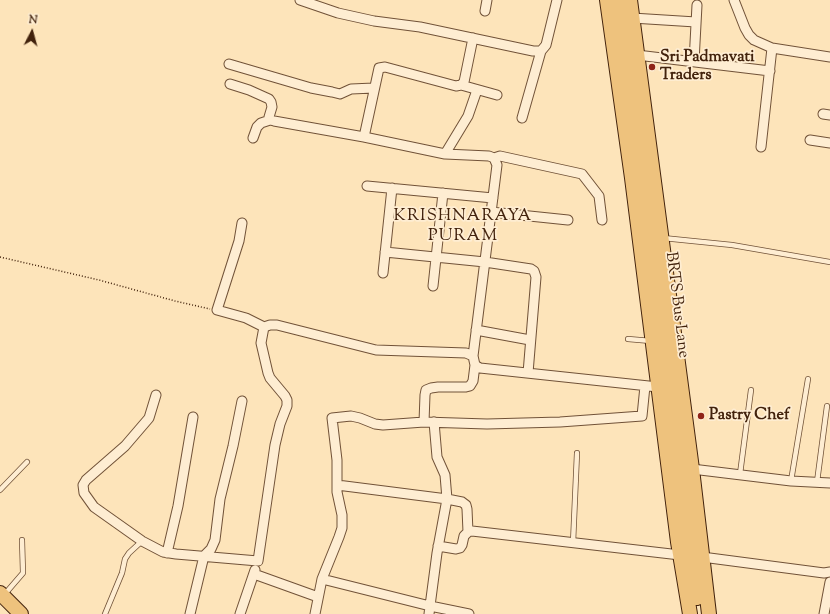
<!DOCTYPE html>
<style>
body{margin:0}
#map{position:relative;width:830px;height:614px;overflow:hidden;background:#fde4ba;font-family:"Sorts Mill Goudy",serif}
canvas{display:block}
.north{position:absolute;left:12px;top:12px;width:40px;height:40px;-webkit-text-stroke:3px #feedd2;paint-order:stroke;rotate:6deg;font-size:11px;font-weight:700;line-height:16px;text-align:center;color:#42220c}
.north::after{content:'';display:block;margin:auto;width:14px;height:18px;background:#42220c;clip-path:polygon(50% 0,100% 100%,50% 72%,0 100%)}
</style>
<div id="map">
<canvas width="830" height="614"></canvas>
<div class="north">N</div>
</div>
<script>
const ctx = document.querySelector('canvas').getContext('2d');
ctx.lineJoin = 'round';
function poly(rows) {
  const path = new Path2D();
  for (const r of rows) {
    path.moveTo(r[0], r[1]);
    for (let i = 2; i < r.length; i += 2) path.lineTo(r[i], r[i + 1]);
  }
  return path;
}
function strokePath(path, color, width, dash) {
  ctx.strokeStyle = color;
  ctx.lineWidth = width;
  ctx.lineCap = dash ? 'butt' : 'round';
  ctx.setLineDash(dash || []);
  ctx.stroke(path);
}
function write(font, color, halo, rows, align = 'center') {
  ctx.font = font + ' "Sorts Mill Goudy",serif';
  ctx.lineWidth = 3.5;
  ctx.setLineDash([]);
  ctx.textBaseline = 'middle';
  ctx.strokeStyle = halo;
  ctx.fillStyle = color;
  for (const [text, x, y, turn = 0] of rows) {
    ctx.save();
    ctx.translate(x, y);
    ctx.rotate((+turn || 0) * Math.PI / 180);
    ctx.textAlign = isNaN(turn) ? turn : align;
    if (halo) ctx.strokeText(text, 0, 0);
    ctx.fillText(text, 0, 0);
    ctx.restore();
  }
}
const path = poly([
 [0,257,99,280,175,301,210,309]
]);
const lane = poly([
 [663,238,732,245,830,262],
 [628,339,651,341],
 [740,474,751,390],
 [791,481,808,379],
 [817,482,827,406],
 [0,490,27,462],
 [573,543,577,453],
 [4,595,23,573,22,540],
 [105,614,122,573,125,559,129,553,142,541]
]);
const street = poly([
 [300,0,338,13,374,21,420,27,533,51,541,51,546,45,557,0],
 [734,0,745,28,749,35,754,40,772,48,830,57],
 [485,11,487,0],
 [632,18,696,22],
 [637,55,770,71],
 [694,62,697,5],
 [229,64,311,88,332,92,340,94,351,89,374,88],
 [230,84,249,90,269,99,271,102,272,107,269,117,270,120,274,121,364,137,445,154,489,156,494,158,497,165,473,356],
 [461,85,497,95],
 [823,114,830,115],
 [522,118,541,51],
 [364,137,379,68,385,67,456,86,461,85,464,82,473,38],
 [253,138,257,127,261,123,270,120],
 [810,140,830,143],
 [761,147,772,48],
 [445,154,468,116,477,90],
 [494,158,500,156,582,174,599,196,602,220],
 [367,186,493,198],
 [491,212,568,220],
 [242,223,239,241,217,310,246,318,264,327],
 [385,252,485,262,531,269,534,271,536,277,528,373],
 [383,273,392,188],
 [433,286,443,193],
 [476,330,530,340],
 [156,395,149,418,125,446,86,480,83,485,84,493,94,507,142,541,163,552,176,554,258,561,275,445,280,424,287,406,287,400,285,396,270,378,268,373,261,343,264,327,270,325,277,325,376,350,466,353,473,356,475,365,480,368,658,387],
 [424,422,425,395,426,390,431,388,438,387,466,387,470,386,473,381,475,365],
 [434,422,437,457,445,475,447,499,437,553,430,606,469,614],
 [692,469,791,481,830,483],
 [337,485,447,499,462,502,466,505,467,509,468,532],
 [438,546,456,549,460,548,462,545,464,536,468,532,472,531,680,555],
 [167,553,178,506,193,417],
 [702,557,824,573,830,572],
 [254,574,318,597],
 [322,579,339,537,342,528,342,515,337,492,337,460,332,418,351,416,360,418,375,424,383,425,424,422,487,424,560,422,642,416,645,386],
 [190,614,204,556,211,549,215,540,220,499,233,446,242,401],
 [240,614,255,570],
 [315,614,322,579,430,606,429,614],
 [824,614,830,582]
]);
const primary = poly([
 [607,0,632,178,678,542,690,614],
 [618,0,640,156,690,556,697,598],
 [630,0,692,469,709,614],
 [0,593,21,614]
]);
const markers = [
 [652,67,4,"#8f2418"],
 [701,416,4,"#8f2418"]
];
const poiNames = [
 ["Sri Padmavati",660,58],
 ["Traders",660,76],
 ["Pastry Chef",709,416]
];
const streetNames = [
 ["BRTS Bus Lane",676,305,83]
];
const neighbourhoodNames = [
 ["KRISHNARAYA",463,217],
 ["PURAM",463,237]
];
strokePath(lane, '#715238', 6);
strokePath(street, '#715238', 11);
strokePath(primary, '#42220c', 16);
strokePath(path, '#42220c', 1.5, [1, 2]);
strokePath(lane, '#feedd2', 4.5);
strokePath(street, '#feedd2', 9);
strokePath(primary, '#eec27d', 14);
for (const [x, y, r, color] of markers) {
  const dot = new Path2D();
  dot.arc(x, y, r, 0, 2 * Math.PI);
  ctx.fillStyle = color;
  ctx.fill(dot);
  strokePath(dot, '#feedd2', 1.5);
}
write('bold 16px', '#42220c', '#feedd2', poiNames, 'left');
write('16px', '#42220c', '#feedd2', streetNames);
ctx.letterSpacing = '1px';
write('17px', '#42220c', '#feedd2', neighbourhoodNames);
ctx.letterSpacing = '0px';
</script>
